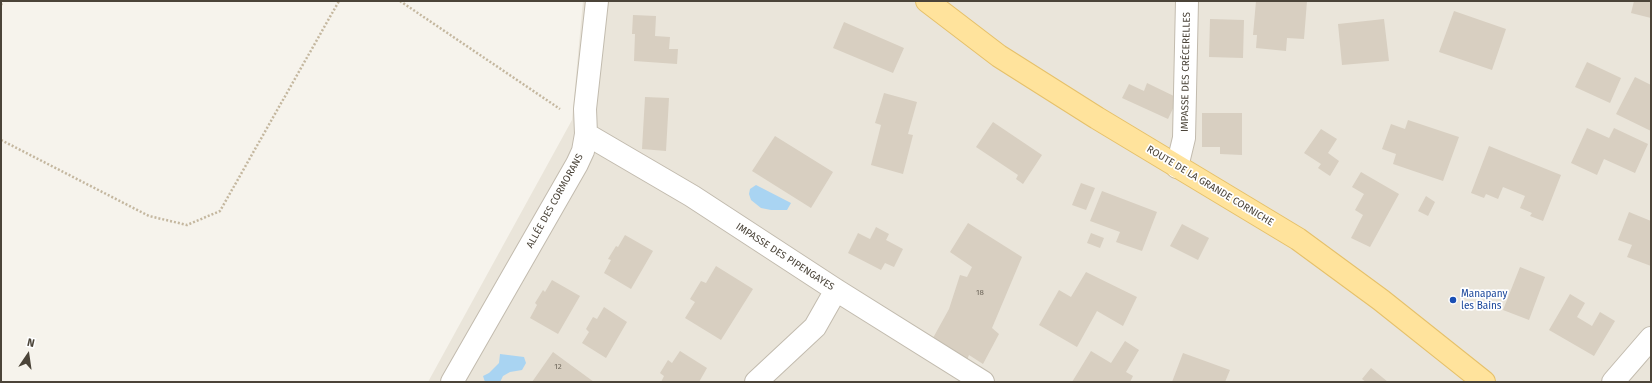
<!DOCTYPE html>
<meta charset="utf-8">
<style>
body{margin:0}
#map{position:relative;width:1652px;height:383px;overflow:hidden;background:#f6f3ec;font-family:"Fira Sans",sans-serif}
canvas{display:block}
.frame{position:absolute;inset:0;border:2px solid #4b4439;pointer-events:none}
.north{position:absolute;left:8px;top:335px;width:40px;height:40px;-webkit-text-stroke:3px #fff;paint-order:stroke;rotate:13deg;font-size:11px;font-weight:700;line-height:16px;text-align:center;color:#4b4439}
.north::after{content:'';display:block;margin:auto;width:14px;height:18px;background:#4b4439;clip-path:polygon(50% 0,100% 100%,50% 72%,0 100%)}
</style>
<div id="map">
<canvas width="1652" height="383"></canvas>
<div class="frame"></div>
<div class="north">N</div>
</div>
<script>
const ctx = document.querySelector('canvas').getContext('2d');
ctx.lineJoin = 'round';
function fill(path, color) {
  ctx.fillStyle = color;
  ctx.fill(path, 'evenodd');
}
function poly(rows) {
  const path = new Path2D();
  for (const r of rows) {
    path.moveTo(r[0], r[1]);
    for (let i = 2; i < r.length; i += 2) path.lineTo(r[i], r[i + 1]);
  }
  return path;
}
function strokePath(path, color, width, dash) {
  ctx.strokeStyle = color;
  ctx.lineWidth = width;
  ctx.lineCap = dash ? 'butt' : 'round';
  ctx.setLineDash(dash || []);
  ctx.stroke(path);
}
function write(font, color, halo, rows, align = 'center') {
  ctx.font = font + ' "Fira Sans",sans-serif';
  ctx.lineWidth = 3.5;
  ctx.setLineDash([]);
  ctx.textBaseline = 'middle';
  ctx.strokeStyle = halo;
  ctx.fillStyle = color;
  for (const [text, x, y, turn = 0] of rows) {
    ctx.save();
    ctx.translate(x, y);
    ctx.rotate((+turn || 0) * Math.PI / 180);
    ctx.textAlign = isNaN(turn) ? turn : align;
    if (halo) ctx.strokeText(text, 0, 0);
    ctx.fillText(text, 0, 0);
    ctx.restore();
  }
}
const residential = poly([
 [583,1,1651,1,1651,382,428,382,572,120]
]);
const water = poly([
 [756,185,791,203,787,210,771,210,761,208,751,200,749,194,750,189],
 [500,354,524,357,526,363,522,370,510,372,503,376,500,382,485,382,483,376,489,373,499,363]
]);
const building = poly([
 [1256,1,1307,1,1304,39,1287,38,1286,51,1256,48,1257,35,1253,35],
 [1634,1,1651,1,1651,18,1631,13],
 [1454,11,1506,29,1492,70,1439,52],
 [633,15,656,16,655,36,670,37,669,49,678,49,677,64,634,61,635,34,632,34],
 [1210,19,1244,20,1243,58,1209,57],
 [1384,19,1389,61,1342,65,1338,24],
 [844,22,904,48,893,73,833,48],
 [1587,62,1621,78,1610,103,1575,87],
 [1635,77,1651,85,1651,131,1616,114],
 [1147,83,1178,98,1168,119,1122,98,1129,84,1144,91],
 [884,93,917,102,908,134,913,135,903,174,871,165,881,125,875,123],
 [645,97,669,98,666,151,642,149],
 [1202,113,1242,113,1242,155,1220,154,1220,147,1202,147],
 [1408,120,1459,137,1443,181,1393,164,1396,154,1382,149,1391,124,1405,129],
 [993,122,1042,155,1023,184,1016,179,1018,175,976,147],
 [1587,128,1609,138,1614,128,1648,144,1635,173,1604,159,1597,175,1571,163],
 [1321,129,1337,139,1328,153,1339,161,1330,176,1318,168,1321,164,1304,153],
 [775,136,833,172,811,208,752,171],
 [1489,146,1561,175,1543,221,1530,216,1532,213,1520,208,1525,196,1503,187,1498,199,1486,194,1484,198,1471,193],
 [1361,172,1399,194,1370,247,1351,238,1363,215,1355,210,1364,194,1352,187],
 [1081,183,1095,188,1086,210,1072,205],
 [1102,191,1157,212,1142,251,1116,242,1120,232,1090,221],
 [1426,196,1435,202,1428,216,1418,211],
 [1629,212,1651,221,1651,266,1627,257,1632,245,1618,240],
 [968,223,1022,257,992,328,999,334,983,364,969,355,967,360,933,338,949,309,960,275,967,277,972,267,950,252],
 [1182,224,1209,238,1198,260,1170,246],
 [876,227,889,234,886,240,903,249,894,267,885,263,881,270,848,253,858,233,870,239],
 [1091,233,1104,238,1100,248,1087,243],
 [625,235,653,251,631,289,604,273,611,260,608,259,616,246,618,247],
 [716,266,753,289,721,340,685,318,695,302,690,299,701,281,706,283],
 [1520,267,1545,277,1529,320,1503,310],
 [1086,272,1137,297,1123,326,1097,311,1077,347,1039,325,1059,290,1071,297],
 [552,280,580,296,558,334,530,318,537,305,535,303,543,290,545,292],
 [1570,294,1585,303,1577,317,1592,326,1600,312,1615,321,1594,356,1549,330],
 [604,307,627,322,606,358,582,343,589,332,586,329,593,317,597,319],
 [1125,341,1139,350,1126,372,1133,376,1130,382,1072,382,1091,351,1111,363],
 [680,351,707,368,699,382,661,382,664,376,660,373,668,360,672,363],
 [553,352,594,382,532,382],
 [1183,353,1230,370,1225,382,1172,382],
 [1371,368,1388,382,1366,382,1362,379]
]);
const path = poly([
 [400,1,560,109],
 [1,5,3,1],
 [1,140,149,216,187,225,220,211,339,1]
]);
const minor = poly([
 [586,134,692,196,836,290,983,382],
 [1177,167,1184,138,1187,1],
 [452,382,577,164,583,151,586,134,585,109,597,1],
 [756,382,815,327,836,290],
 [1613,382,1651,338]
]);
const major = poly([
 [927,1,999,56,1097,118,1298,239,1381,300,1484,382]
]);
const markers = [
 [1453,300,4,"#1a4fb4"]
];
const numberNames = [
 ["18",980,293],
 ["12",558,367]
];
const streetNames = [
 ["IMPASSE DES CRÉCERELLES",1186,72,-89],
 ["ROUTE DE LA GRANDE CORNICHE",1210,186,31],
 ["ALLÉE DES CORMORANS",555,201,-61],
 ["IMPASSE DES PIPENGAYES",785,257,33]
];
const transitNames = [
 ["Manapany",1461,294],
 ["les Bains",1461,306]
];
fill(residential, '#eae5da');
fill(water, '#a9d4f2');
fill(building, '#d8cfc1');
strokePath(minor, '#c2bbae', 24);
strokePath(major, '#e6c16a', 24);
strokePath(path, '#c4b79f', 2.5, [2, 2]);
strokePath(minor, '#fff', 22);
strokePath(major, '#ffe39c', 22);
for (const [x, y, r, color] of markers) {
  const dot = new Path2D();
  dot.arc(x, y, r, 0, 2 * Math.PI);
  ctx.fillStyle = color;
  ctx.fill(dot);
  strokePath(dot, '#fff', 1.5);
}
write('8px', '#6e675b', null, numberNames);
write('10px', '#4b4439', '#fff', streetNames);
write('10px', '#164399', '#fff', transitNames, 'left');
</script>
